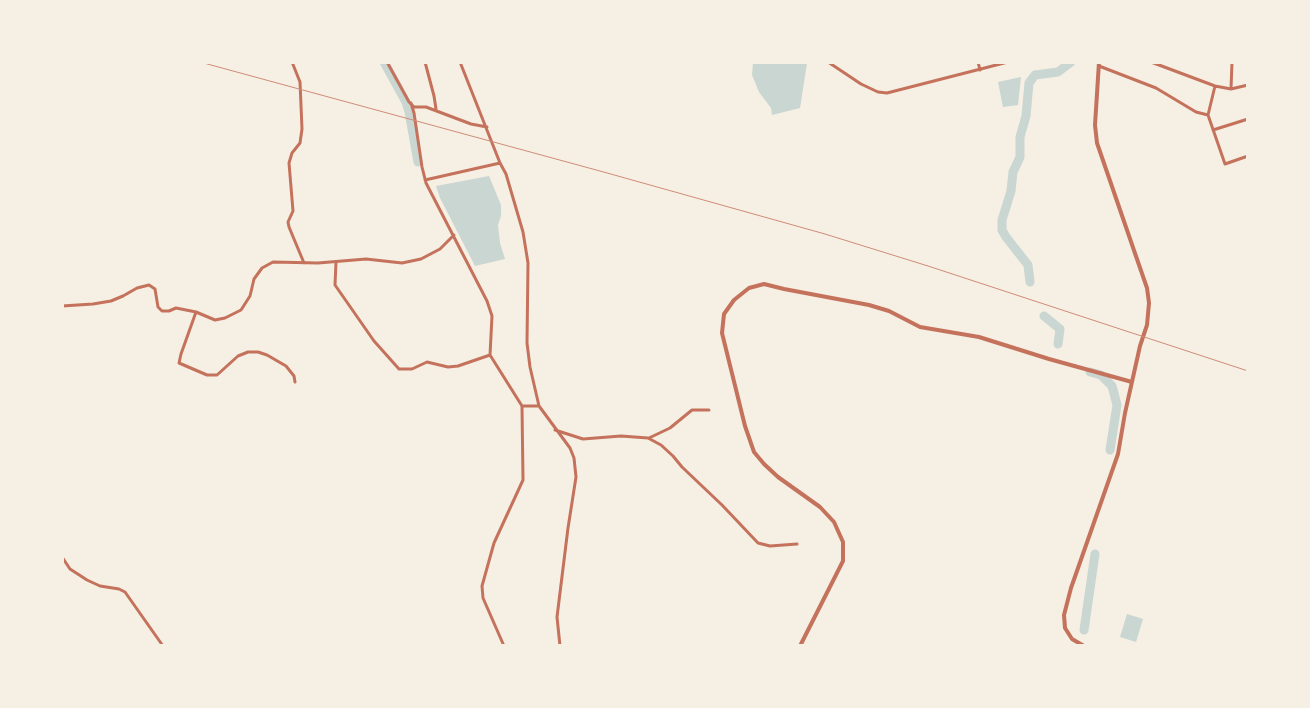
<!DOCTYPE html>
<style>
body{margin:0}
#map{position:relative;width:1310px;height:708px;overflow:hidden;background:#f6efe4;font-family:"Work Sans",sans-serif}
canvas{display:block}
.frame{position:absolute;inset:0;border:64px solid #f6efe4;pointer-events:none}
</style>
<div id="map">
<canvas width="1310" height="708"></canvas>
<div class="frame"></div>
</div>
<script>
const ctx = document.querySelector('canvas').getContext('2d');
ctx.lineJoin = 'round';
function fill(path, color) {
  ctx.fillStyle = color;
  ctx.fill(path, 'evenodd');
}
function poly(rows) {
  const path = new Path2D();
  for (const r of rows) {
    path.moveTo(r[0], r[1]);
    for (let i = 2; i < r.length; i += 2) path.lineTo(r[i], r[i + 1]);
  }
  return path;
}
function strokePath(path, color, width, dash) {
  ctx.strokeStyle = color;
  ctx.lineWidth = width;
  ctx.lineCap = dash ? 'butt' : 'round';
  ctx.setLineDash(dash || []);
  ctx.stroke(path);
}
const water = poly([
 [753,63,807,63,800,108,772,115,771,108,759,92,752,75],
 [1021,77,1018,105,1003,107,998,82],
 [489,176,501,205,501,216,498,225,500,243,505,259,475,266,440,198,436,186],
 [1127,614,1143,619,1136,642,1120,637]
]);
const river = poly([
 [384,62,406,102,409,112,418,162],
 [1030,282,1028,265,1006,237,1002,230,1002,220,1011,191,1013,172,1020,157,1020,137,1026,116,1029,83,1035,75,1058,72,1071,62],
 [1044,316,1060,329,1058,344],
 [1090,372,1101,375,1112,386,1117,405,1110,450],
 [1084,630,1095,554]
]);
const minor = poly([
 [292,62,300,82,302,129,300,143,292,153,289,163,293,211,288,222,289,227,304,263],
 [387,62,409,102,414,107,426,107,471,124,487,127],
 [425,62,434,96,436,109],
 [460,62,500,163,506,174,523,232,528,263,527,343,530,367,539,406,570,448,574,458,576,477,568,528,557,617,560,646],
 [828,62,861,84,878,92,887,93,1008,62],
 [978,62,980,70],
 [1151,62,1215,86,1231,89,1248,85],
 [1099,66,1156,88,1196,112,1208,115,1225,164,1248,156],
 [1231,89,1232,62],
 [411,103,414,113,422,167,426,183,487,301,492,316,490,355,522,406,523,480,494,543,482,586,483,598,504,646],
 [1208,115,1215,86],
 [1213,130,1248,119],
 [425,180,500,163],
 [336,262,335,285,374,341,399,369,412,369,427,362,448,367,458,366,490,355],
 [62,306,93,304,111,301,123,296,137,288,149,285,155,289,158,307,162,311,169,311,176,308,196,312,215,320,225,318,241,310,250,296,254,279,262,268,273,262,318,263,366,259,402,263,421,259,440,249,454,235],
 [196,312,181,354,179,363,207,375,217,375,238,356,248,352,258,352,267,355,286,366,294,376,295,382],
 [522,406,539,406],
 [555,430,583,439,621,436,648,438,661,445,673,456,682,467,722,505,758,543,770,546,797,544],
 [649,438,670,428,692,410,709,410],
 [62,557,70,569,87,580,100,586,119,589,125,592,163,646]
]);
const tertiary = poly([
 [800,646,843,561,843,542,834,522,820,507,778,477,764,464,754,452,745,426,722,333,724,314,734,300,749,288,764,284,784,289,869,305,889,311,920,327,979,337,1049,359,1132,382],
 [1084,646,1072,639,1065,628,1064,615,1071,588,1118,454,1125,413,1140,346,1147,325,1149,303,1147,288,1138,262,1097,143,1095,125,1099,62]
]);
const rail = poly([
 [200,62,600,171,825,234,928,266,1248,371]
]);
fill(water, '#c9d6d2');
strokePath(river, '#c9d6d2', 9);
strokePath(minor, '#c5725c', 3);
strokePath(tertiary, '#c5725c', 4);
strokePath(rail, '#cf8b77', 1);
</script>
